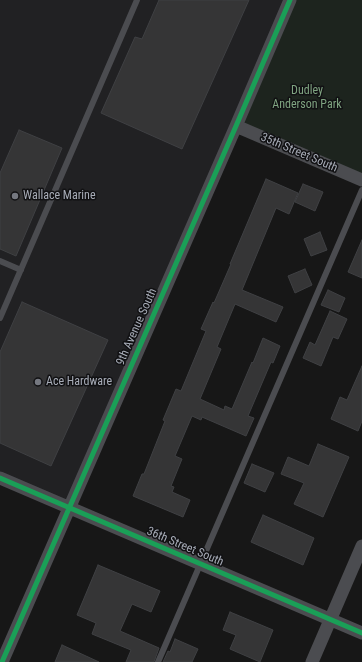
<!DOCTYPE html>
<style>
body{margin:0}
canvas{display:block;background:#171717}
</style>
<canvas width="362" height="662"></canvas>
<script>
const ctx = document.querySelector('canvas').getContext('2d');
ctx.lineJoin = 'round';
function fill(path, color) {
  ctx.fillStyle = color;
  ctx.fill(path, 'evenodd');
}
function poly(rows) {
  const path = new Path2D();
  for (const r of rows) {
    path.moveTo(r[0], r[1]);
    for (let i = 2; i < r.length; i += 2) path.lineTo(r[i], r[i + 1]);
  }
  return path;
}
function strokePath(path, color, width, dash) {
  ctx.strokeStyle = color;
  ctx.lineWidth = width;
  ctx.lineCap = dash ? 'butt' : 'round';
  ctx.setLineDash(dash || []);
  ctx.stroke(path);
}
function write(font, color, halo, rows, align = 'center') {
  ctx.font = font + ' "Roboto Condensed",sans-serif';
  ctx.lineWidth = 3;
  ctx.setLineDash([]);
  ctx.textBaseline = 'middle';
  ctx.strokeStyle = halo;
  ctx.fillStyle = color;
  for (const [text, x, y, turn = 0] of rows) {
    ctx.save();
    ctx.translate(x, y);
    ctx.rotate((+turn || 0) * Math.PI / 180);
    ctx.textAlign = isNaN(turn) ? turn : align;
    if (halo) ctx.strokeText(text, 0, 0);
    ctx.fillText(text, 0, 0);
    ctx.restore();
  }
}
const built = poly([
 [0,0,290,0,69,508,0,478]
]);
const green = poly([
 [290,0,362,0,362,180,236,126]
]);
const building = poly([
 [159,0,249,0,182,149,101,113,135,37,142,39,159,0],
 [19,130,62,148,16,256,0,249,0,173,19,130],
 [266,179,298,193,289,214,276,208,242,290,283,307,276,322,235,304,217,347,221,349,200,399,224,410,225,406,232,409,252,362,253,363,263,338,280,346,273,363,271,362,248,416,254,418,246,436,202,417,201,420,192,416,175,456,182,459,171,486,174,487,172,492,190,500,183,517,133,496,142,474,144,474,165,421,163,420,176,389,181,391,206,331,201,329,213,302,214,303,231,264,230,264,266,179],
 [303,184,323,192,315,211,295,202,303,184],
 [320,232,327,250,311,256,304,239,320,232],
 [362,240,362,278,348,272,362,240],
 [305,269,312,285,295,293,288,276,305,269],
 [328,290,345,298,339,312,321,305,328,290],
 [22,302,108,340,51,466,0,443,0,352,22,302],
 [330,311,347,319,338,339,333,337,321,366,303,358,310,342,315,345,330,311],
 [362,366,362,421,358,431,331,419,340,397,347,400,362,366],
 [318,444,349,457,323,517,294,504,304,483,281,474,288,457,309,466,318,444],
 [252,464,274,473,265,492,244,483,252,464],
 [263,515,314,538,303,565,251,542,263,515],
 [98,565,160,591,151,612,132,604,120,631,159,648,154,662,126,662,131,650,92,634,96,623,77,615,98,565],
 [230,612,273,630,260,662,230,649,236,635,223,630,230,612],
 [175,639,198,649,192,662,163,662,168,651,170,652,175,639],
 [62,645,99,662,55,662,62,645]
]);
const service = poly([
 [0,261,21,270],
 [0,318,137,0],
 [158,662,362,190]
]);
const minor = poly([
 [236,126,362,180],
 [0,478,362,633],
 [2,662,236,126,290,0],
 [312,662,362,546]
]);
const cycleway = poly([
 [0,478,362,633],
 [2,662,236,126,290,0]
]);
const markers = [
 [15,196,4,"#757880"],
 [38,382,4,"#757880"]
];
const parkNames = [
 ["Dudley",307,91],
 ["Anderson Park",307,105]
];
const streetNames = [
 ["35th Street South",299,153,23],
 ["9th Avenue South",137,327,-66],
 ["36th Street South",185,547,23]
];
const poiNames = [
 ["Wallace Marine",23,196],
 ["Ace Hardware",46,382]
];
fill(built, '#212123');
fill(green, '#1d241e');
fill(building, '#353536');
strokePath(building, '#3f4043', 1);
strokePath(service, '#4b4c50', 6);
strokePath(minor, '#4b4c50', 13);
strokePath(cycleway, '#1a9f57', 5);
for (const [x, y, r, color] of markers) {
  const dot = new Path2D();
  dot.arc(x, y, r, 0, 2 * Math.PI);
  ctx.fillStyle = color;
  ctx.fill(dot);
  strokePath(dot, '#111113', 1.5);
}
write('12px', '#7fa381', '#111113', parkNames);
write('12px', '#a8adb8', '#111113', streetNames);
write('12px', '#a8adb8', '#111113', poiNames, 'left');
</script>
